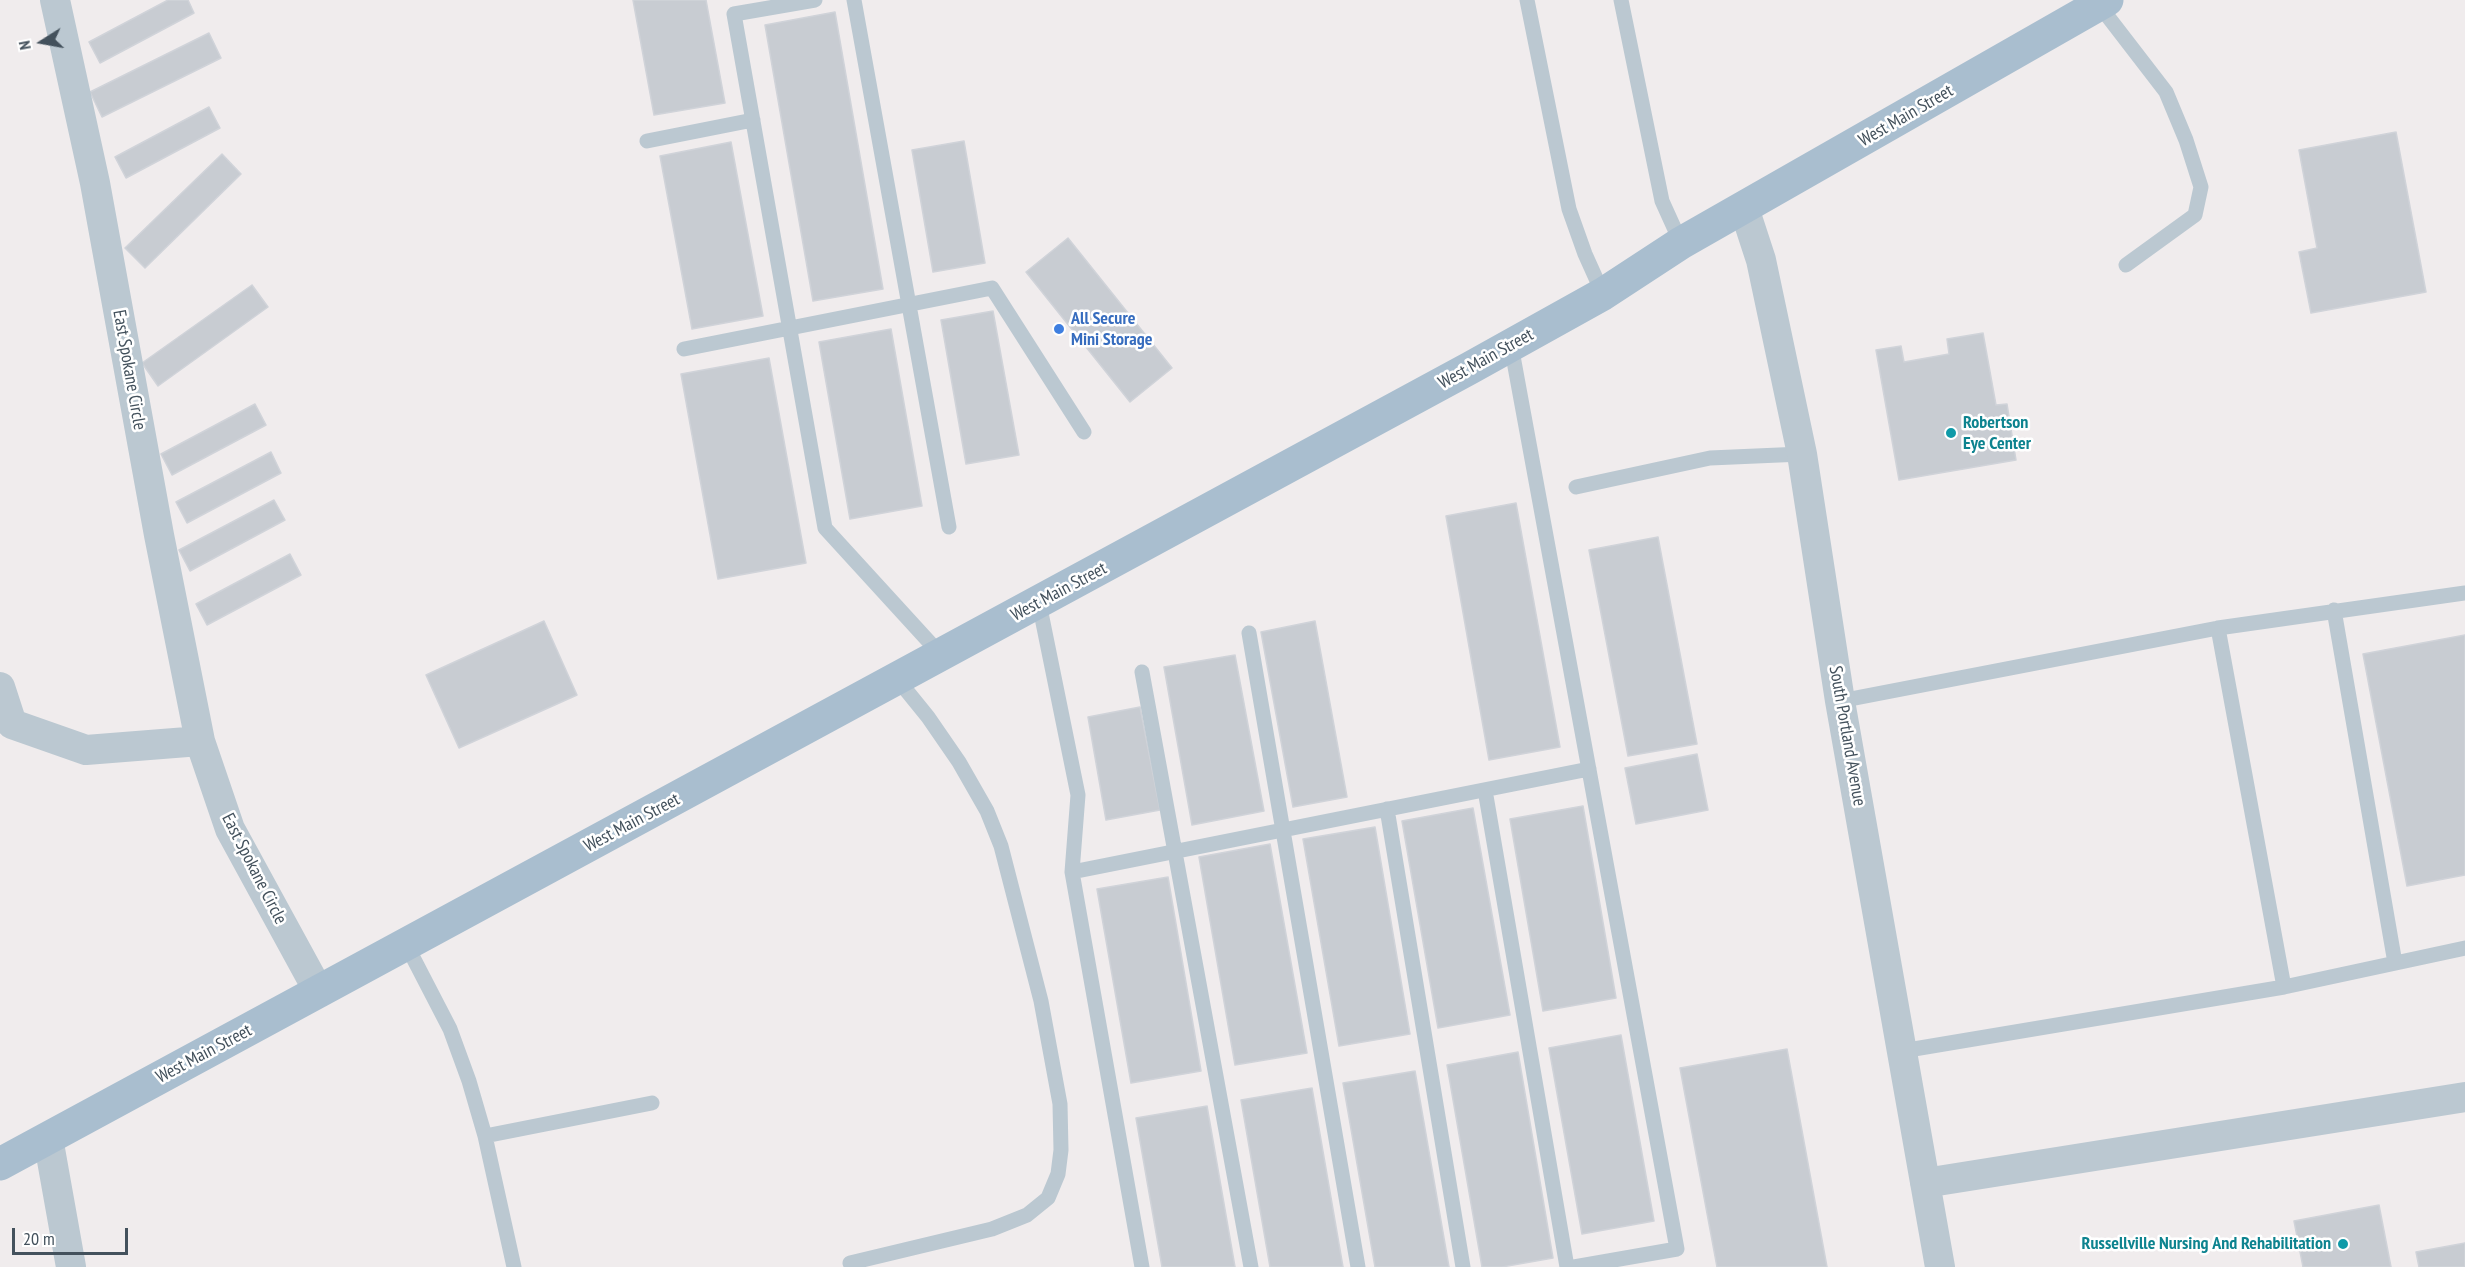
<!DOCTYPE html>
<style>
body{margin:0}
#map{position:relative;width:2465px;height:1267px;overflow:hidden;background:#f0eced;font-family:"PT Sans Narrow",sans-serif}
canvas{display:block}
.north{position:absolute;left:12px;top:12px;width:60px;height:60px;-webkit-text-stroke:4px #fff;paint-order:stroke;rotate:259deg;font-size:16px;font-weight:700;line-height:24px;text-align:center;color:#43515c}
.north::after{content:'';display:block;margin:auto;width:21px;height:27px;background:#43515c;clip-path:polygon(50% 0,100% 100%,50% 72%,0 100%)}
.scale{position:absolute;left:12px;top:1228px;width:116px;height:27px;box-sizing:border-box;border:3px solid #43515c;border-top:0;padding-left:8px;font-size:18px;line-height:21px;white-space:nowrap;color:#43515c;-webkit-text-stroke:4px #fff;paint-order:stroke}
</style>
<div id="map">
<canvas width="2465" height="1267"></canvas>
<div class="north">N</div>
<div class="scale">20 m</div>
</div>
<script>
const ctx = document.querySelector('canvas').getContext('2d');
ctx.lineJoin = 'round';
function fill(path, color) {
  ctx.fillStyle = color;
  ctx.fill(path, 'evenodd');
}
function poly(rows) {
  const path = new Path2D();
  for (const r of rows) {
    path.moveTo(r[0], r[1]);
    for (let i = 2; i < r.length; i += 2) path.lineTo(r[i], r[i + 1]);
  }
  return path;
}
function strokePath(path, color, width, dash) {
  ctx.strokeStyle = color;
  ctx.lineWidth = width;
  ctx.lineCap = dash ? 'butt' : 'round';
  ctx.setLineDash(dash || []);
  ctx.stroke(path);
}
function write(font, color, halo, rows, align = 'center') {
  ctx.font = font + ' "PT Sans Narrow",sans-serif';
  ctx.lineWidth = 5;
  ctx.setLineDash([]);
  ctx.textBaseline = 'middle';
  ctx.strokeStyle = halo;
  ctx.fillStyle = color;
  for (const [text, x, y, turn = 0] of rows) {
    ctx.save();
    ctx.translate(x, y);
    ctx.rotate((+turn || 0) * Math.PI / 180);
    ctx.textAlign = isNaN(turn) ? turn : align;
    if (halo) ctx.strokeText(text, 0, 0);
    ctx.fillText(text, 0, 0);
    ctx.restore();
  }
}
const building = poly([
 [168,0,188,0,194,13,100,63,89,42,168,0],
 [633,0,706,0,725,103,654,115,633,0],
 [835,12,883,289,813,301,765,25,835,12],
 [209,33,221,58,102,117,90,92,209,33],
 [209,107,220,128,126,178,115,157,209,107],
 [2396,132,2426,292,2311,313,2299,252,2317,248,2299,150,2396,132],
 [964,141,985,263,933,272,912,150,964,141],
 [731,142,763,316,692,329,660,156,731,142],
 [222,154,241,174,145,268,125,248,222,154],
 [1068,238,1172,368,1130,402,1026,272,1068,238],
 [252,285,268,307,158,386,142,363,252,285],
 [993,311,1019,455,966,464,941,320,993,311],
 [891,329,922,506,850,519,819,342,891,329],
 [1983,333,1996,405,2007,404,2016,460,1899,480,1876,350,1901,346,1904,362,1949,354,1947,339,1983,333],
 [769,358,806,563,718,579,681,374,769,358],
 [255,404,266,425,172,475,161,454,255,404],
 [271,452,281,473,187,523,176,502,271,452],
 [274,500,285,520,190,571,179,550,274,500],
 [1516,503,1560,747,1489,760,1446,516,1516,503],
 [1658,537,1697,744,1628,756,1589,550,1658,537],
 [290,554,301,575,207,625,196,604,290,554],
 [544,621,577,695,459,748,426,675,544,621],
 [1315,621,1347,797,1293,807,1261,632,1315,621],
 [2465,635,2465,875,2407,886,2363,654,2465,635],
 [1235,655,1264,811,1192,825,1164,667,1235,655],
 [1140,707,1160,810,1106,820,1088,717,1140,707],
 [1697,754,1708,810,1636,824,1625,768,1697,754],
 [1583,806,1616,998,1543,1011,1510,819,1583,806],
 [1473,808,1510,1015,1438,1028,1402,821,1473,808],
 [1375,827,1410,1034,1339,1046,1303,839,1375,827],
 [1270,844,1307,1053,1235,1065,1199,857,1270,844],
 [1168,877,1201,1071,1131,1083,1097,889,1168,877],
 [1621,1035,1654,1221,1582,1234,1549,1048,1621,1035],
 [1787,1049,1827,1267,1717,1267,1680,1068,1787,1049],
 [1518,1052,1553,1258,1502,1267,1482,1267,1447,1065,1518,1052],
 [1415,1071,1449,1267,1375,1267,1343,1083,1415,1071],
 [1312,1088,1343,1267,1270,1267,1241,1100,1312,1088],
 [1207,1106,1235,1267,1162,1267,1136,1118,1207,1106],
 [2379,1205,2391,1267,2303,1267,2294,1221,2379,1205],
 [2465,1243,2465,1267,2419,1267,2416,1252,2465,1243]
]);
const lane = poly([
 [815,0,734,14,825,528,942,656],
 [854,0,949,527],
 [1527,0,1569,209,1585,254,1603,294],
 [1621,0,1662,201,1681,243],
 [2099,5,2166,92,2186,140,2201,187,2195,215,2126,265],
 [647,141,753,120],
 [1511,345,1677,1249,1574,1267],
 [684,349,992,288,1084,432],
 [1576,487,1710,458,1802,454],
 [1039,603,1078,795,1072,872,1142,1267],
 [2334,610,2395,963],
 [2218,628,2284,987],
 [1249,633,1358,1267],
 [1142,672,1251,1267],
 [1840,701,2218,628,2465,593],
 [1485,790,1567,1267],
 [1387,809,1463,1267],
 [1072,872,1589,769],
 [406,944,450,1029,469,1081,485,1136,514,1267],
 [1902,1051,2284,987,2465,948],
 [485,1136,652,1103],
 [850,1263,992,1229,1027,1215,1048,1198,1058,1174,1061,1150,1060,1104,1041,1001,1001,846,987,811,959,762,928,717,898,680]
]);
const street = poly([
 [55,0,95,183,159,535,200,741,230,829,319,992],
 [1744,208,1761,260,1802,454,1840,701,1940,1267],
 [0,687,12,724,86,750,200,741],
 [48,1138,71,1267],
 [1925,1183,2465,1097]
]);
const primary = poly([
 [0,1164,1470,368,1603,294,1681,243,2107,0]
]);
const markers = [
 [1059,329,6,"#3f7fe0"],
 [1951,433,6,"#0f9aa8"],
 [2343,1244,6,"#0f9aa8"]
];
const streetNames = [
 ["West Main Street",1906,116,-30],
 ["West Main Street",1486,359,-29],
 ["East Spokane Circle",129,370,80],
 ["West Main Street",1059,592,-28],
 ["South Portland Avenue",1847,736,80],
 ["West Main Street",632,823,-28],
 ["East Spokane Circle",254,869,63],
 ["West Main Street",204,1054,-28]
];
const shopNames = [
 ["All Secure",1071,319],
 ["Mini Storage",1071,340]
];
const cultureNames = [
 ["Robertson",1963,423],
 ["Eye Center",1963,444],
 ["Russellville Nursing And Rehabilitation",2331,1244,"right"]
];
fill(building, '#c8ccd2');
strokePath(building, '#d0d3d9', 1.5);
strokePath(lane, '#bbc8d1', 15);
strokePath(street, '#bbc8d1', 30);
strokePath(primary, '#a9becf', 33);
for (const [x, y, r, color] of markers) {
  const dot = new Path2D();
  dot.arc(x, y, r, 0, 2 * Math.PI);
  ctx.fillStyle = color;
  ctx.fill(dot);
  strokePath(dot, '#fff', 2);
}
write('18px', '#43515c', '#fff', streetNames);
write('bold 18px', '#366cbe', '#fff', shopNames, 'left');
write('bold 18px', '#0d838f', '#fff', cultureNames, 'left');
</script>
